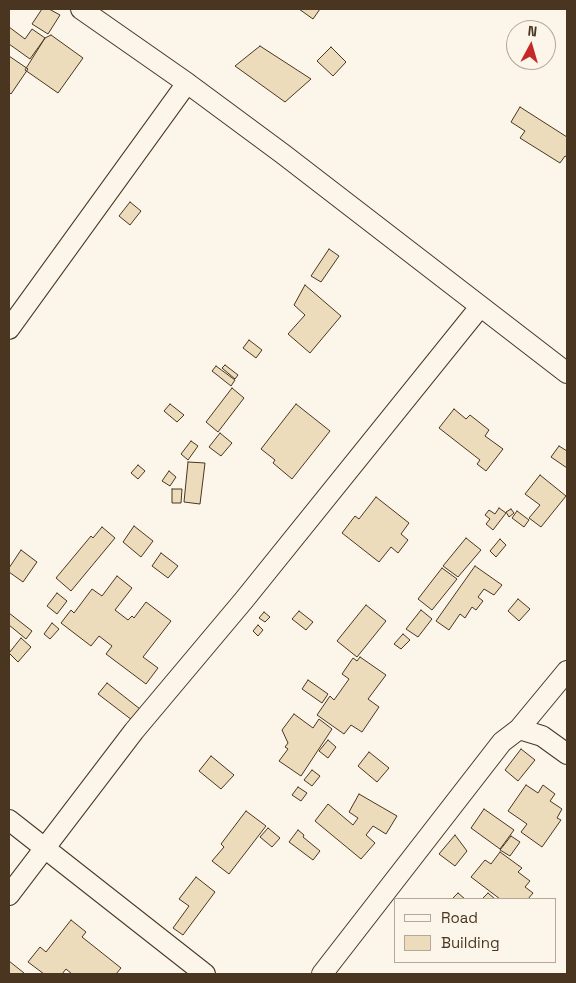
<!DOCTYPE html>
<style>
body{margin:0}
#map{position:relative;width:576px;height:983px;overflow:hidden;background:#fbf6e9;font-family:"Space Grotesk",sans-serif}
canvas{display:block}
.frame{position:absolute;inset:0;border:10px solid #4a3520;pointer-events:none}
.legend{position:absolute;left:394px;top:898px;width:162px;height:65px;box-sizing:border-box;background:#fbf6e9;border:1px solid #b4a999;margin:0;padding:6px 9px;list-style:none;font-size:15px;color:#4a3520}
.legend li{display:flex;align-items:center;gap:10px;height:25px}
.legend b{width:25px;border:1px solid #b4a999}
.north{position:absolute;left:506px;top:20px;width:50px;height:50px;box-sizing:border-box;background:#fbf6e9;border:1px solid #b4a999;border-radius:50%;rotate:6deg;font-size:14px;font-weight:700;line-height:20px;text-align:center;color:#4a3520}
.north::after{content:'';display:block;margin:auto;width:18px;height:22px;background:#c62828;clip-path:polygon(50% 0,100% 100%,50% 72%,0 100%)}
</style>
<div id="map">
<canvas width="576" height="983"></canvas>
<div class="frame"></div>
<ul class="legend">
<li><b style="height:6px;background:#fbf6e9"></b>Road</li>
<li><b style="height:14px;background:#ecdcbc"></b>Building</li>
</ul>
<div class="north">N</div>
</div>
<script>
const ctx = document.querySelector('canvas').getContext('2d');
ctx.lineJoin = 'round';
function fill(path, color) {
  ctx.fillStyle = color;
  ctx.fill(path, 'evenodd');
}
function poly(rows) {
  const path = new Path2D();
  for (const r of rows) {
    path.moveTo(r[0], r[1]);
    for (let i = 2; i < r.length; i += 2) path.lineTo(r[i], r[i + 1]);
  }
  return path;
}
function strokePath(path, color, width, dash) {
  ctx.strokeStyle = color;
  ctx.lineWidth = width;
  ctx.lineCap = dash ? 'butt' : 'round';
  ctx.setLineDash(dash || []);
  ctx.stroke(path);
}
const building = poly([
 [42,9,49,9,60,15,48,34,32,24,42,9],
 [299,9,320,9,313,19,299,9],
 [9,27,25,39,32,29,45,38,30,59,9,44,9,27],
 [51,35,83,58,58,93,25,70,45,38,51,35],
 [260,46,311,79,285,102,235,66,260,46],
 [331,47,346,62,333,76,317,61,331,47],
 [9,56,28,69,11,94,9,92,9,56],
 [520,107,567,137,567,157,565,156,560,163,520,138,525,131,511,122,520,107],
 [130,202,141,211,130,225,119,216,130,202],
 [329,249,339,256,321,282,311,276,329,249],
 [305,285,341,316,310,353,288,334,305,315,294,305,305,285],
 [249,340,262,350,256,358,243,348,249,340],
 [225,365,238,375,235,379,222,368,225,365],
 [216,366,235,380,231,386,212,371,216,366],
 [232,388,244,398,218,432,206,422,232,388],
 [170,404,184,415,177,422,164,411,170,404],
 [296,404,330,431,292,479,273,463,275,460,261,449,296,404],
 [454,409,466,419,470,415,489,430,485,436,503,449,486,471,477,464,480,460,439,428,454,409],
 [220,433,232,443,221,456,209,447,220,433],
 [191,441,198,446,188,460,181,454,191,441],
 [559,446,567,451,567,468,551,457,559,446],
 [188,462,205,463,200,504,184,502,188,462],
 [138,465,145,471,138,479,131,473,138,465],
 [169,471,176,477,170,486,162,481,169,471],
 [540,475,566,496,541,527,529,518,540,505,525,494,540,475],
 [172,489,182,489,181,503,172,503,172,489],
 [376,497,409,523,401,534,408,540,398,553,391,547,379,562,342,533,355,516,359,519,376,497],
 [499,508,506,513,493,530,486,524,490,519,485,515,489,510,495,514,499,508],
 [511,509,514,513,509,517,506,512,511,509],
 [517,511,529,520,524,527,512,518,517,511],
 [134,526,153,541,141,557,123,542,134,526],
 [102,527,115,538,71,591,56,578,91,536,93,538,102,527],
 [466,538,481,550,458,577,443,566,466,538],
 [500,539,506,545,496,557,490,551,500,539],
 [21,550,37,562,23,582,9,572,9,568,21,550],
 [161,553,178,566,168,578,152,566,161,553],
 [475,566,502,585,494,595,484,589,478,597,483,601,476,610,472,607,465,618,460,614,449,630,436,621,475,566],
 [442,568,457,579,432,610,418,599,442,568],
 [117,576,132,588,115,610,128,620,132,616,134,618,146,602,171,621,143,657,158,668,146,684,106,654,112,646,99,636,91,646,61,623,71,610,74,613,92,589,102,596,117,576],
 [57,593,67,601,57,614,47,606,57,593],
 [518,599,530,609,519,621,508,611,518,599],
 [366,605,386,621,357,657,337,641,366,605],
 [421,610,432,619,418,637,406,629,421,610],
 [299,611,313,622,306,630,292,619,299,611],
 [264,612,270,617,265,622,259,618,264,612],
 [9,613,32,631,26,639,9,625,9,613],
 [52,623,59,629,50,639,44,634,52,623],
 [258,625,263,630,258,636,253,631,258,625],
 [403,634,410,640,401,649,394,644,403,634],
 [21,638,31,647,18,662,9,653,21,638],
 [360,657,386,675,368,699,379,707,362,732,351,725,344,734,317,715,330,696,334,700,349,679,342,674,353,658,357,661,360,657],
 [308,680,328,694,322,703,302,689,308,680],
 [107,683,140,709,132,720,98,694,107,683],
 [294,714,313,728,319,719,332,729,301,776,279,761,288,749,285,747,288,743,282,730,294,714],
 [328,740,336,747,328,758,319,751,328,740],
 [521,749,535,760,518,781,505,770,521,749],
 [369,752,389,768,377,782,358,766,369,752],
 [211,756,234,775,221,789,199,771,211,756],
 [312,770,320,776,312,786,304,780,312,770],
 [526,785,538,793,543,785,555,794,550,801,562,809,557,818,561,820,542,847,521,832,527,824,508,811,526,785],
 [298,787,307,793,301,801,292,795,298,787],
 [359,794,397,816,386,834,373,826,366,835,375,843,361,859,315,821,328,804,353,825,358,818,349,812,359,794],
 [484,809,514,830,500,849,471,828,484,809],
 [246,811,266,826,229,874,212,861,224,847,221,844,246,811],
 [268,828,280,838,272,847,260,837,268,828],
 [298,830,304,835,303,837,320,851,313,860,289,842,298,830],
 [455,835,467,851,455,866,439,854,455,835],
 [511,836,520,842,510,856,500,850,511,836],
 [500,852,522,868,518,872,530,881,525,887,533,893,528,899,500,899,471,877,485,860,491,864,500,852],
 [196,877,215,892,183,935,173,928,189,906,179,899,196,877],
 [458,893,465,899,452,899,458,893],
 [488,893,495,899,482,899,488,893],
 [71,920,86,932,82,937,121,968,116,974,72,974,66,969,62,974,44,974,28,962,40,947,46,952,71,920],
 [9,961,24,973,23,974,9,974,9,961]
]);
const minor = poly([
 [81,9,187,83,283,154,567,373],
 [9,329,187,83],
 [519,729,542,736,567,754],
 [9,820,205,974],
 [9,895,134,731,244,600,480,307],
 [322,974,502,742,519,729,567,671]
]);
fill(building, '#ecdcbc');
strokePath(building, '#4a3520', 1);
strokePath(minor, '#4a3520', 22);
strokePath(minor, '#fbf6e9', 20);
</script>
